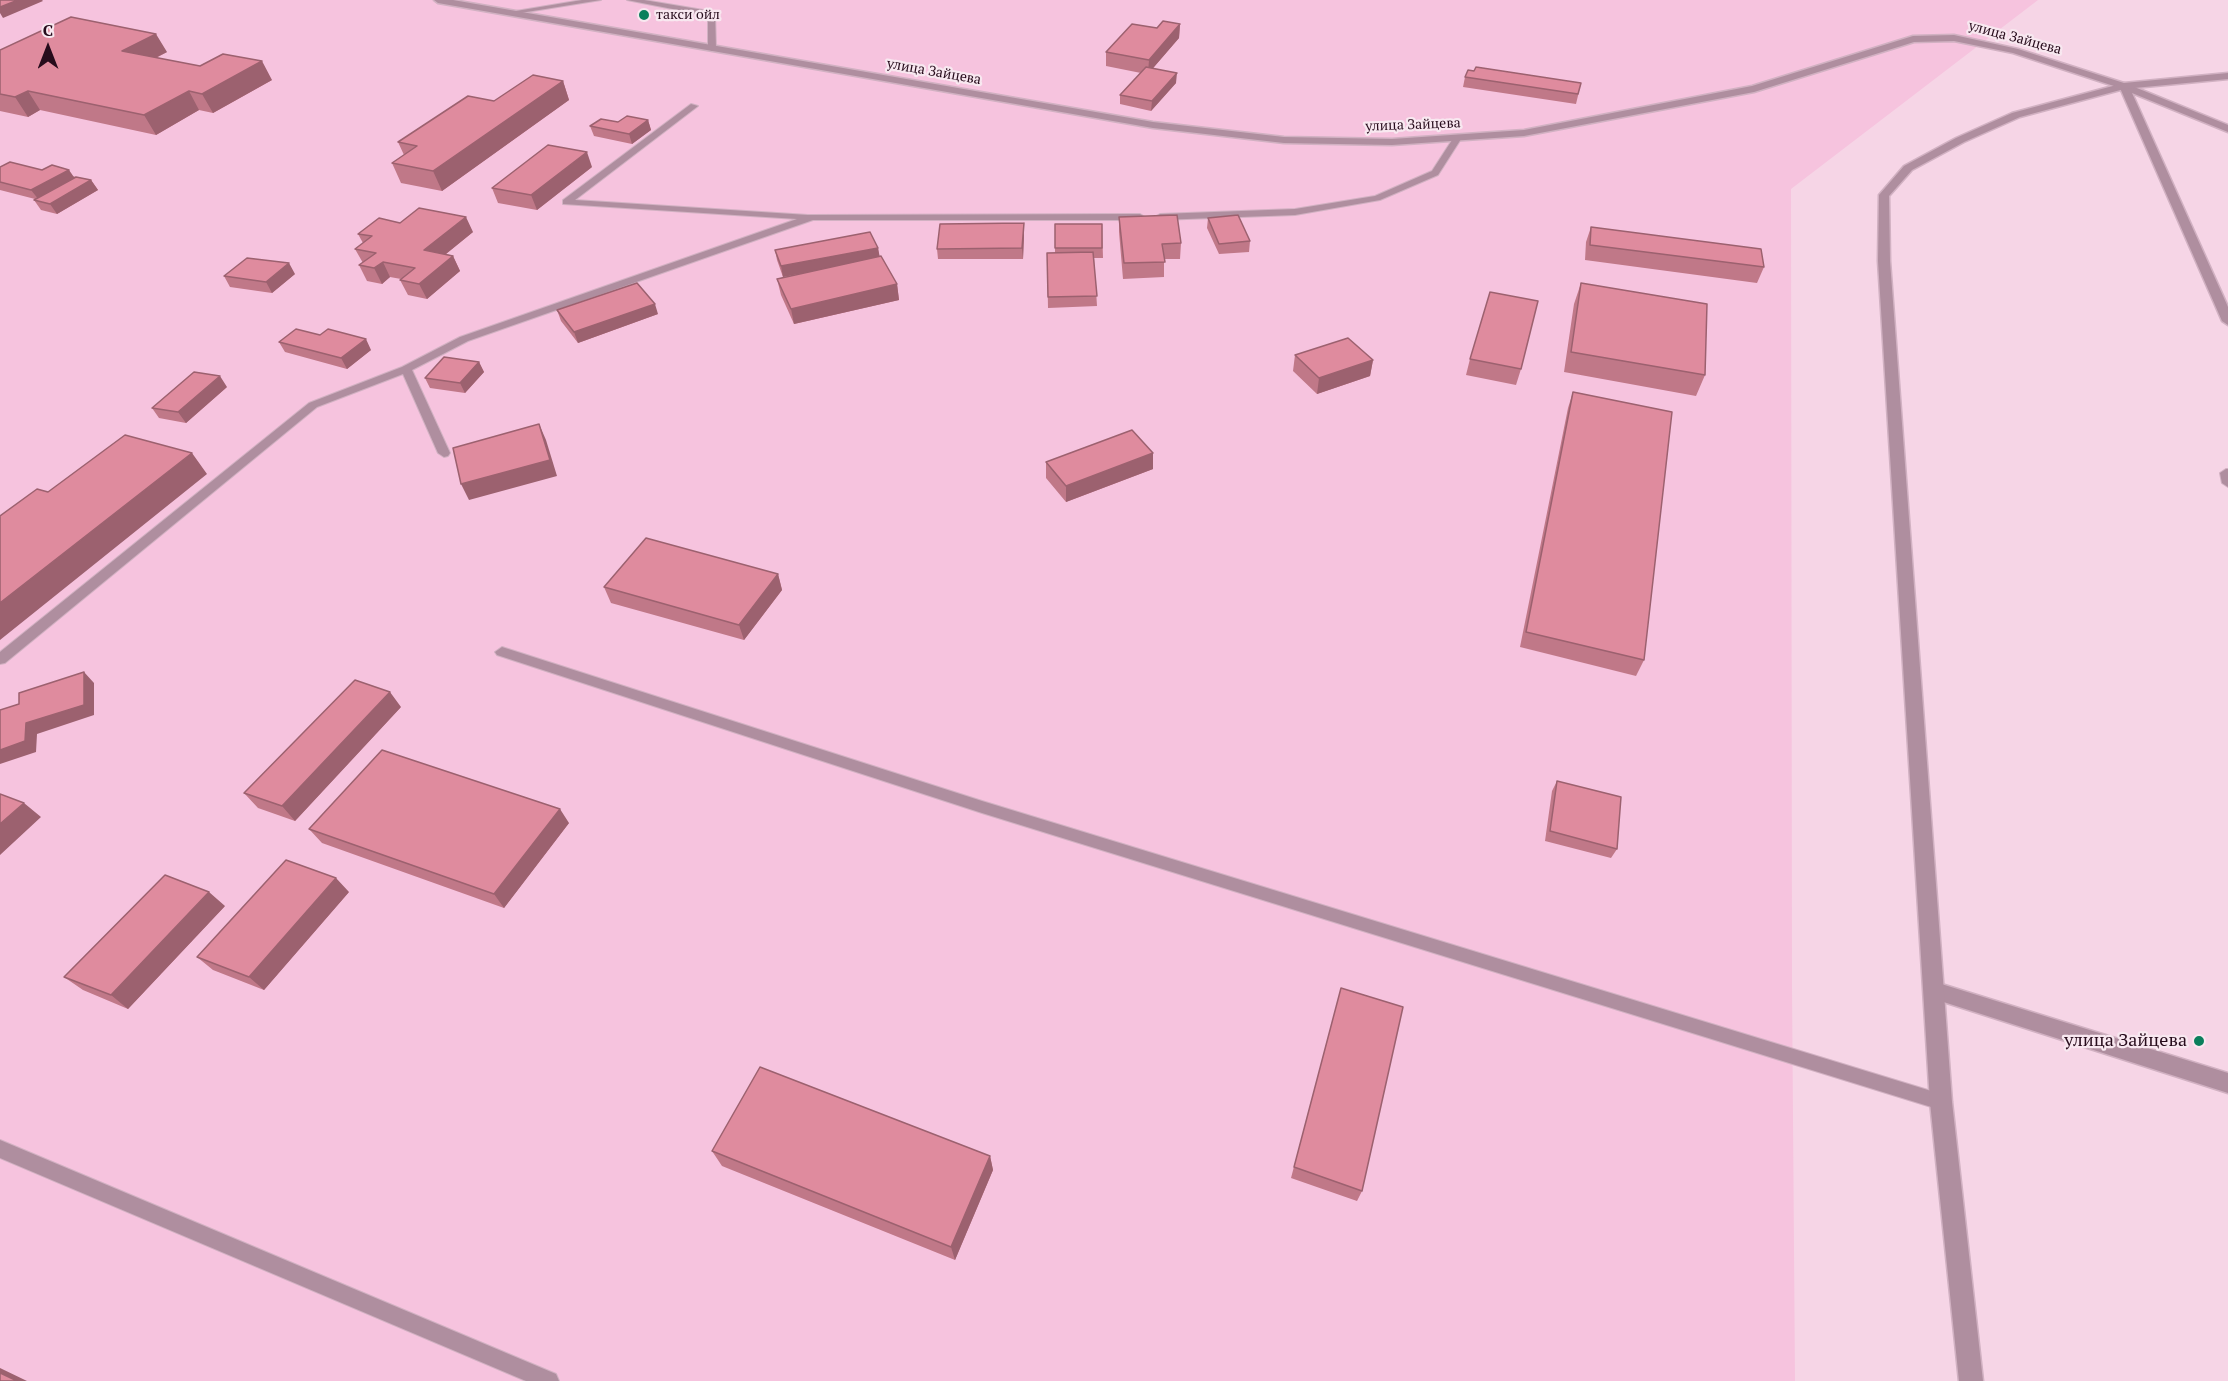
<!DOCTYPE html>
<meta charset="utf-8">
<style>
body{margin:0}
#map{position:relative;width:2228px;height:1381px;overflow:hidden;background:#f6d5e6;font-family:"PT Serif",serif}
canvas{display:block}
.north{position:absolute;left:18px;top:18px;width:60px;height:60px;-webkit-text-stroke:4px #f8e8f0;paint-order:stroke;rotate:0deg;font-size:16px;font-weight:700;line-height:24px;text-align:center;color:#270c1c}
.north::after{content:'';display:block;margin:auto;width:21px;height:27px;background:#270c1c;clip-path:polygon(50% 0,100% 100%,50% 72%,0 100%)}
</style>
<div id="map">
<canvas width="2228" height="1381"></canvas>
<div class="north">С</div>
</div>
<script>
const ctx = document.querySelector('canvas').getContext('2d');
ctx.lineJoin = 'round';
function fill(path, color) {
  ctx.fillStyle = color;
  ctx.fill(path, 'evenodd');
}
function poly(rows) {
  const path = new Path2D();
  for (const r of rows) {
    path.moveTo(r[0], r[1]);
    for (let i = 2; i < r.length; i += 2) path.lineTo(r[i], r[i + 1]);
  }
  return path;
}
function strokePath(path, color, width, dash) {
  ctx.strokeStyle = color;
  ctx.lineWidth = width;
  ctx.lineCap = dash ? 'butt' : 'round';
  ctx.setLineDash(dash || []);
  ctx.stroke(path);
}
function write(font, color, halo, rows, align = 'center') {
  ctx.font = font + ' "PT Serif",serif';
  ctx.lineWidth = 4.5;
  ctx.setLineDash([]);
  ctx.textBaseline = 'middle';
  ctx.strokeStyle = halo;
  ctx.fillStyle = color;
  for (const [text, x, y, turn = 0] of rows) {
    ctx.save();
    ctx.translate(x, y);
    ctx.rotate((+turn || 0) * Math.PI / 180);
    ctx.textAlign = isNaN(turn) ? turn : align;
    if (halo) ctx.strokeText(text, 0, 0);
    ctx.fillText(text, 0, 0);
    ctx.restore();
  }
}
const built = poly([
 [0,0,2038,0,1791,189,1792,987,1795,1381,0,1381]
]);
const service = poly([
 [582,0,601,0,508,15,504,13,582,0],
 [627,0,644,0,715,12,716,49,712,51,708,49,708,16,627,0],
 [691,104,698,106,575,200,808,215,1140,214,1145,217,1140,220,813,220,468,341,412,370,450,453,448,456,444,457,438,453,403,374,317,407,5,663,0,664,0,652,309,403,402,367,460,337,797,219,563,204,563,200,691,104],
 [1454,137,1461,139,1438,175,1380,200,1295,215,1160,220,1155,217,1160,214,1295,209,1375,196,1432,171,1454,137],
 [2226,469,2228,469,2228,487,2222,483,2220,473,2226,469],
 [502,647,982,801,1941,1094,1947,1096,1950,1102,1947,1108,1941,1110,982,813,497,655,495,652,502,647],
 [0,1140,556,1374,559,1381,526,1381,0,1158,0,1140]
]);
const minor = poly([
 [434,0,453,0,1153,122,1284,137,1392,139,1524,130,1752,86,1913,36,1954,35,2018,49,2127,84,2228,125,2228,132,2132,93,2228,307,2228,325,2222,321,2120,88,2013,53,1954,41,1914,42,1754,92,1524,136,1392,145,1284,143,1153,128,438,3,434,0],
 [1935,982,2228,1073,2228,1093,1928,997,1925,991,1928,985,1935,982]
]);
const tertiary = poly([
 [2228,73,2228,79,2124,89,2020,117,1964,142,1912,170,1889,196,1890,261,1952,1102,1983,1381,1959,1381,1930,1102,1878,261,1879,195,1904,166,1956,138,2012,113,2124,83,2228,73]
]);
const wall = poly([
 [1180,24,1179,38,1153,68,1176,83,1151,111,1120,104,1120,95,1141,73,1106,66,1106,52,1157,28],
 [0,50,167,52,156,58,272,80,213,113,199,110,156,135,40,110,28,117,0,111],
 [1465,77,1581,83,1576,104,1463,87],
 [563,81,569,100,442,191,401,183,392,163,404,155,398,142,494,101],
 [648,120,651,130,632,144,594,136,590,126,618,122],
 [0,167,42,170,91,180,98,190,57,214,41,210,34,200,35,199,0,190],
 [592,167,537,210,498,203,492,188],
 [1119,217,1181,243,1180,259,1164,259,1164,277,1123,279,1119,232],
 [1208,218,1250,241,1249,252,1219,254,1207,228],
 [400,223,473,232,446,254,453,256,460,271,427,299,408,295,400,280,401,279,390,277,382,284,367,281,359,265,363,263,355,249,363,243,358,234],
 [1055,224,1102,224,1103,258,1094,258,1097,306,1048,308,1047,253,1055,253],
 [1591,227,1764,267,1757,283,1585,260,1586,242],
 [1024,234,1023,259,938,259,937,249],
 [878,248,879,256,897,284,899,300,794,324,781,295,777,279,806,272,783,277,777,260,775,250],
 [295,274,272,293,230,287,224,276],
 [1581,283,1705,375,1696,396,1564,372,1574,304],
 [557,310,658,314,578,343,561,321],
 [279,342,371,350,347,369,285,352],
 [1295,355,1373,360,1370,376,1317,394,1293,371],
 [1470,359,1521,369,1516,385,1466,375],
 [479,362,484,372,465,393,430,388,425,378],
 [227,387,186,423,159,418,152,408],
 [1573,392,1644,660,1636,676,1520,647,1568,408],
 [1153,453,1153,469,1066,502,1046,478,1046,462],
 [778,574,782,590,744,640,611,603,604,587],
 [401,707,295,821,258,808,244,793],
 [1557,781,1617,849,1611,858,1545,841,1552,791],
 [569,823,504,908,322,843,309,829],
 [349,892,264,990,213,970,197,957],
 [225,906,128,1009,83,990,64,977],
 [1341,988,1362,1191,1357,1201,1291,1178],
 [712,1151,990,1156,993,1170,955,1260,722,1166]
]);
const shadedWall = poly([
 [18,0,42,0,43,1,3,18,0,13,0,7],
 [1180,24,1179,38,1148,74,1149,60],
 [156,34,167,52,133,69,122,51],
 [262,61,272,80,213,113,202,94],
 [1177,73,1176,83,1151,111,1152,101],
 [563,81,569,100,442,191,433,171],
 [28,91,40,110,28,117,15,97],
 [189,91,199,110,156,135,144,115],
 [648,120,651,130,632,144,629,134],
 [587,152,592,167,537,210,531,195],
 [69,170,76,180,39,200,31,190],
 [91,180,98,190,57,214,50,204],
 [466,217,473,232,431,266,424,250],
 [1024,223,1024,234,1023,259,1022,248],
 [878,248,880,258,783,277,781,266],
 [453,256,460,271,427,299,419,284],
 [383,262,390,277,382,284,374,268],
 [289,263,295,274,272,293,266,282],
 [897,284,899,300,794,324,791,309],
 [655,304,658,314,578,343,574,332],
 [366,339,371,350,347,369,341,358],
 [1373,360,1370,376,1317,394,1319,378],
 [479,362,484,372,465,393,460,383],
 [220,376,227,387,186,423,178,412],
 [539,424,546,440,557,476,469,500,461,484],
 [192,453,207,474,0,640,0,603],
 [1153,453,1153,469,1066,502,1066,486],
 [778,574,782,590,744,640,739,625],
 [84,672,94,683,94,715,37,734,36,752,0,764,0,750,26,723],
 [390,692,401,707,295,821,282,806],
 [24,803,41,817,0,855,0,824],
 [560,809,569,823,504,908,494,894],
 [336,878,349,892,264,990,249,977],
 [209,892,225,906,128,1009,111,995],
 [990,1156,993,1170,955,1260,951,1247],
 [0,1368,27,1381,17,1381,0,1373]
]);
const building = poly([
 [0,0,18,0,0,7,0,0],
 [71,17,156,34,122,51,200,66,223,54,262,61,202,94,189,91,144,115,28,91,15,97,0,94,0,50,71,17],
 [1163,21,1180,24,1149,60,1106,52,1132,24,1157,28,1163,21],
 [1146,67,1177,73,1152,101,1120,95,1146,67],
 [1476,67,1581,83,1578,94,1465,77,1468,70,1474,71,1476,67],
 [533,75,563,81,433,171,392,163,417,146,398,142,468,96,494,101,533,75],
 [627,116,648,120,629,134,590,126,601,119,618,122,627,116],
 [548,145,587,152,531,195,492,188,548,145],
 [10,162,42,170,52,165,69,170,31,190,0,182,0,167,10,162],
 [76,177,91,180,50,204,34,200,76,177],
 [419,208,466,217,424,250,453,256,419,284,400,280,415,268,383,262,374,268,359,265,376,253,355,249,372,236,358,234,379,218,400,223,419,208],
 [1177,215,1181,243,1162,244,1165,262,1124,263,1119,217,1177,215],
 [1238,215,1250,241,1219,244,1208,218,1238,215],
 [1024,223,1022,248,937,249,940,224,1024,223],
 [1055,224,1102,224,1102,248,1055,248,1055,224],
 [1591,227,1761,249,1764,267,1590,245,1591,227],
 [870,232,878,248,781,266,775,250,870,232],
 [1093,252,1097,296,1048,297,1047,253,1093,252],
 [881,256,897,284,791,309,777,279,881,256],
 [247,258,289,263,266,282,224,276,247,258],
 [637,283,655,304,574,332,557,310,637,283],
 [1581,283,1707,304,1705,375,1571,352,1581,283],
 [1490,292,1538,301,1521,369,1470,359,1490,292],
 [296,329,320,335,328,329,366,339,341,358,279,342,296,329],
 [1348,338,1373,360,1319,378,1295,355,1348,338],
 [444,357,479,362,460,383,425,378,444,357],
 [194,372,220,376,178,412,152,408,194,372],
 [1573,392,1672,412,1644,660,1526,632,1573,392],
 [539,424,550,460,461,484,453,448,539,424],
 [1132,430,1153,453,1066,486,1046,462,1132,430],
 [125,435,192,453,0,603,0,516,37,489,48,492,125,435],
 [646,538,778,574,739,625,604,587,646,538],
 [84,672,84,705,26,723,25,741,0,750,0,710,19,704,19,693,84,672],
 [355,680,390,692,282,806,244,793,355,680],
 [382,750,560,809,494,894,309,829,382,750],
 [1557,781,1621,797,1617,849,1550,831,1557,781],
 [0,794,24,803,0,824,0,794],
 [286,860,336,878,249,977,197,957,286,860],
 [165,875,209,892,111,995,64,977,165,875],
 [1341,988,1403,1007,1362,1191,1294,1167,1341,988],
 [760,1067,990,1156,951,1247,712,1151,760,1067],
 [0,1373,17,1381,0,1381,0,1373]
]);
const markers = [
 [644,15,6,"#0a7f5c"],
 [2199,1041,6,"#0a7f5c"]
];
const farPoinames = [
 ["такси ойл",656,15]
];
const farStreetnames = [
 ["улица Зайцева",2015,38,15],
 ["улица Зайцева",934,72,10],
 ["улица Зайцева",1413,125,-2]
];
const nearPoinames = [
 ["улица Зайцева",2187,1041]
];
fill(built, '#f6c3de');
strokePath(service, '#d1b1c2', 2);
strokePath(minor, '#d1b1c2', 3);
strokePath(tertiary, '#d1b1c2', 3);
fill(service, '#af8e9f');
fill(minor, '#af8e9f');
fill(tertiary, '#af8e9f');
fill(wall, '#c07888');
fill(shadedWall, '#9c616f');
fill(building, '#df8b9e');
strokePath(building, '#9c616f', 1.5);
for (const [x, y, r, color] of markers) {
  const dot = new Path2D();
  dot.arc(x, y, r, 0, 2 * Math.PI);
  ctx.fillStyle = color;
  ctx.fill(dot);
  strokePath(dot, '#f8e8f0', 2);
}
write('14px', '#270c1c', '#f8e8f0', farPoinames, 'left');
write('14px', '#270c1c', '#f8e8f0', farStreetnames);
write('18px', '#270c1c', '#f8e8f0', nearPoinames, 'right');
</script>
